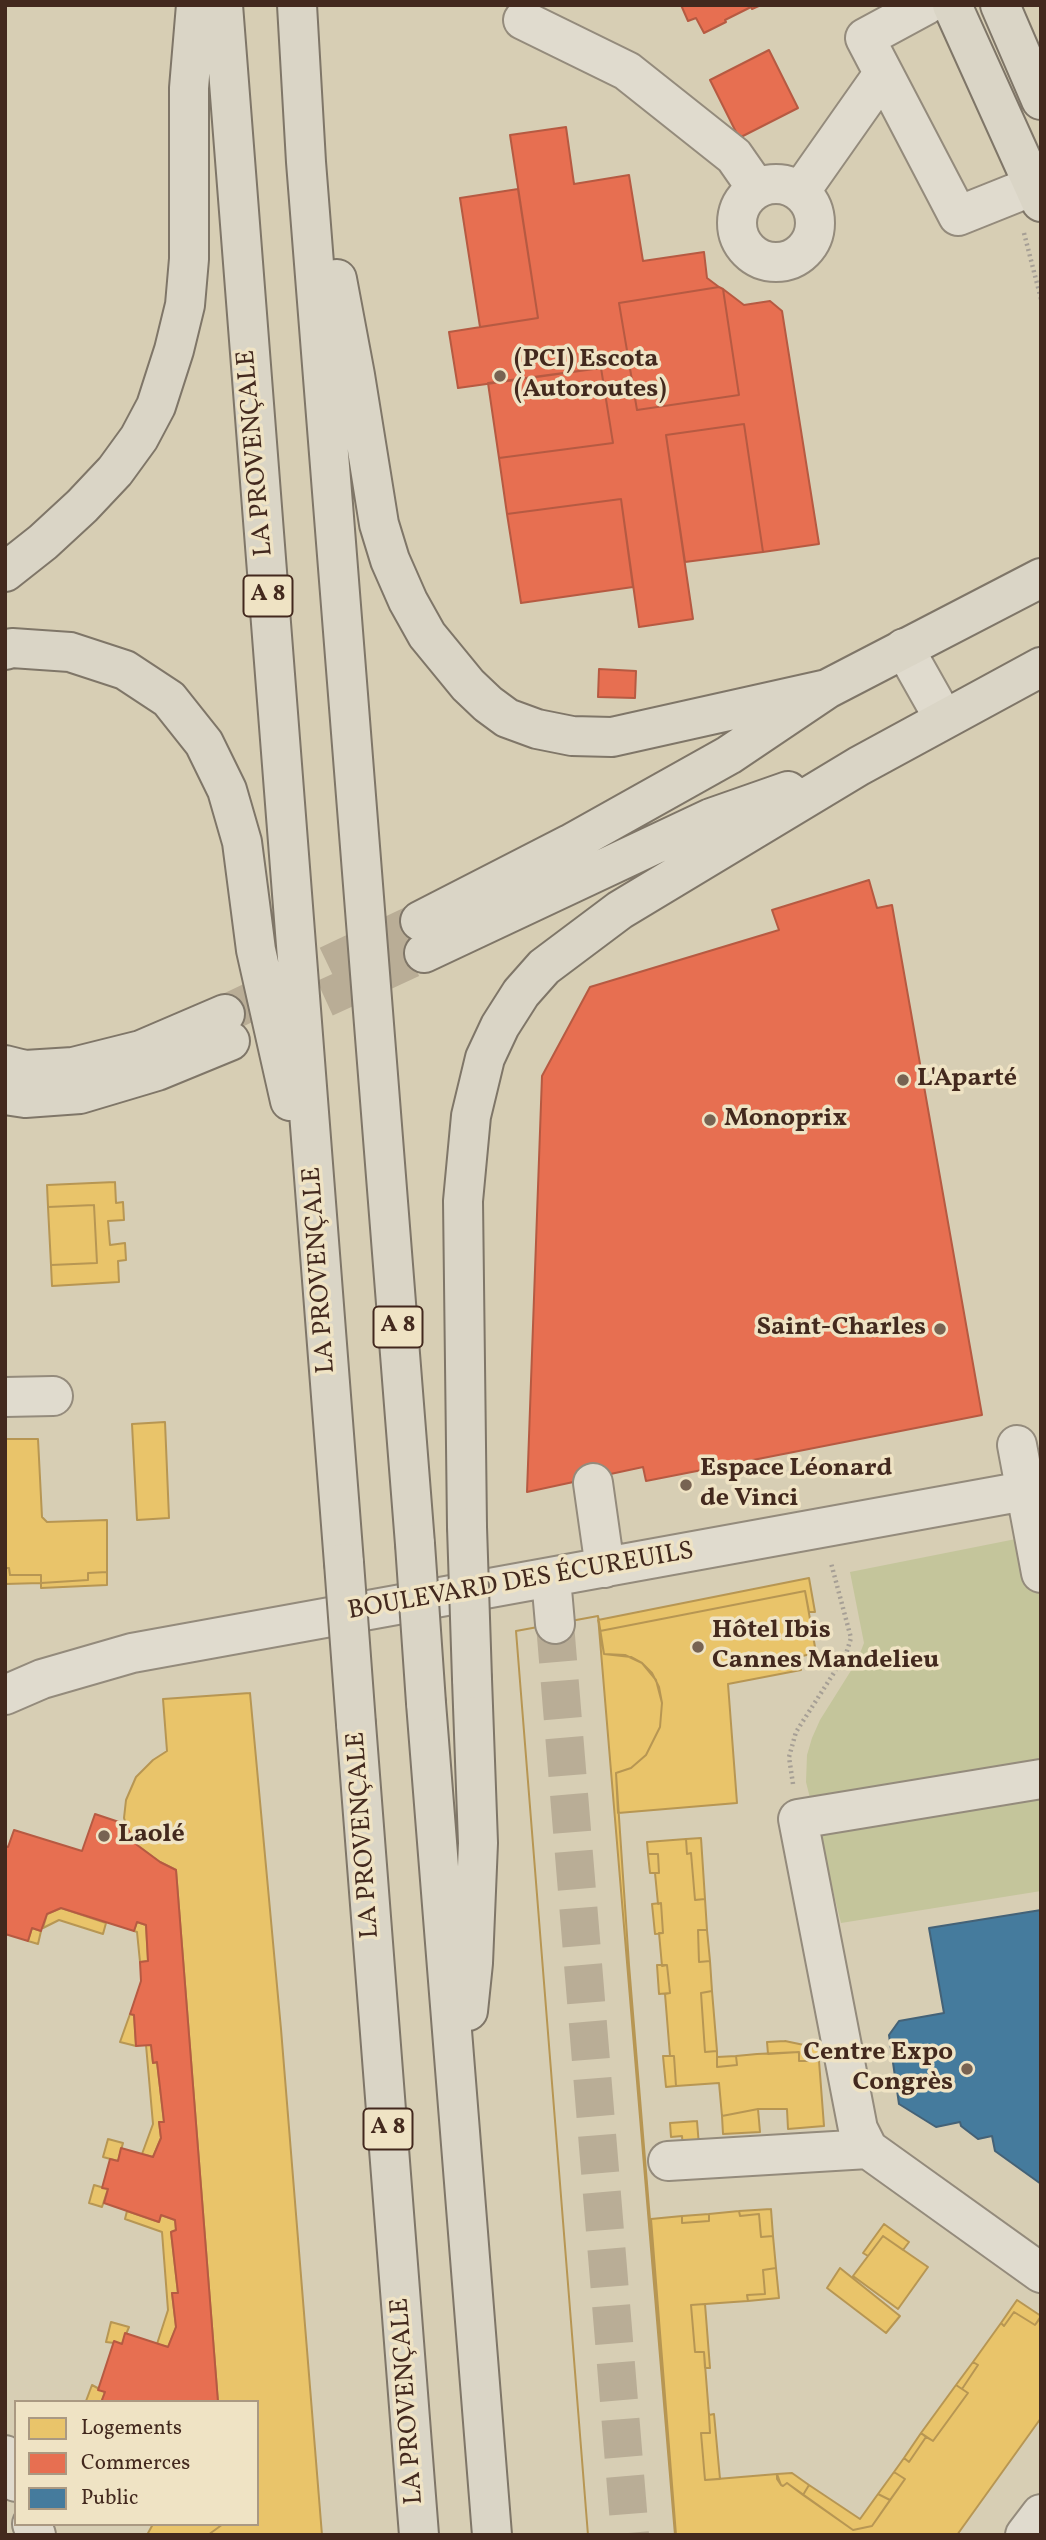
<!DOCTYPE html>
<meta charset="utf-8">
<style>
body{margin:0}
#map{position:relative;width:1046px;height:2540px;overflow:hidden;background:#d7ceb4;font-family:Vollkorn,serif}
canvas{display:block}
.frame{position:absolute;inset:0;border:7px solid #43291e;pointer-events:none}
.legend{position:absolute;left:14px;top:2400px;width:245px;height:126px;box-sizing:border-box;background:#efe3c4;border:2px solid #aa9982;margin:0;padding:9px 12px;list-style:none;font-size:21px;color:#43291e}
.legend li{display:flex;align-items:center;gap:14px;height:35px}
.legend b{width:35px;border:2px solid #aa9982}
</style>
<div id="map">
<canvas width="1046" height="2540"></canvas>
<div class="frame"></div>
<ul class="legend">
<li><b style="height:19px;background:#e9c46a"></b>Logements</li>
<li><b style="height:19px;background:#e76f51"></b>Commerces</li>
<li><b style="height:19px;background:#457b9d"></b>Public</li>
</ul>
</div>
<script>
const ctx = document.querySelector('canvas').getContext('2d');
ctx.lineJoin = 'round';
function fill(path, color) {
  ctx.fillStyle = color;
  ctx.fill(path, 'evenodd');
}
function poly(rows) {
  const path = new Path2D();
  for (const r of rows) {
    if (r.length === 3) {
      path.moveTo(r[0] + r[2], r[1]);
      path.arc(r[0], r[1], r[2], 0, 2 * Math.PI);
      continue;
    }
    path.moveTo(r[0], r[1]);
    for (let i = 2; i < r.length; i += 2) path.lineTo(r[i], r[i + 1]);
  }
  return path;
}
function strokePath(path, color, width, dash) {
  ctx.strokeStyle = color;
  ctx.lineWidth = width;
  ctx.lineCap = dash ? 'butt' : 'round';
  ctx.setLineDash(dash || []);
  ctx.stroke(path);
}
function write(font, color, halo, rows, align = 'center') {
  ctx.font = font + ' Vollkorn,serif';
  ctx.lineWidth = 7;
  ctx.setLineDash([]);
  ctx.textBaseline = 'middle';
  ctx.strokeStyle = halo;
  ctx.fillStyle = color;
  for (const [text, x, y, turn = 0] of rows) {
    ctx.save();
    ctx.translate(x, y);
    ctx.rotate((+turn || 0) * Math.PI / 180);
    ctx.textAlign = isNaN(turn) ? turn : align;
    if (halo) ctx.strokeText(text, 0, 0);
    ctx.fillText(text, 0, 0);
    ctx.restore();
  }
}
const green = poly([
 [1041,1534,1041,1891,841,1923,806,1782,807,1755,812,1738,820,1720,857,1661,864,1643,850,1572]
]);
const homes = poly([
 [115,1182,116,1203,123,1202,124,1220,108,1221,110,1245,125,1243,126,1260,118,1261,119,1282,52,1286,51,1265,97,1263,94,1205,48,1207,47,1185,115,1182],
 [94,1205,97,1263,51,1265,48,1207,94,1205],
 [165,1422,169,1518,137,1520,132,1424,165,1422],
 [5,1439,38,1439,42,1517,47,1522,107,1520,107,1572,88,1573,88,1580,41,1583,41,1575,10,1575,9,1568,5,1568,5,1439],
 [5,1568,9,1568,10,1575,41,1575,41,1583,5,1584,5,1568],
 [107,1572,107,1585,41,1588,41,1583,88,1580,88,1573,107,1572],
 [809,1578,815,1612,809,1612,805,1591,600,1631,598,1620,809,1578],
 [805,1591,815,1647,811,1654,798,1657,801,1670,728,1684,737,1803,618,1813,616,1773,631,1768,646,1755,660,1727,662,1703,659,1687,652,1673,642,1663,631,1657,604,1654,600,1631,805,1591],
 [598,1616,675,2535,588,2535,516,1631,598,1616],
 [598,1616,604,1654,625,1655,642,1663,656,1680,662,1703,660,1727,646,1755,631,1768,616,1773,629,1965,676,2535,588,2535,516,1631,598,1616],
 [250,1693,281,2029,322,2535,208,2535,223,2524,257,2524,257,2402,218,2402,176,1870,160,1862,137,1845,128,1830,124,1818,126,1800,136,1777,153,1760,167,1751,163,1699,250,1693],
 [701,1838,705,1899,695,1900,691,1853,687,1854,686,1839,701,1838],
 [686,1839,687,1854,691,1853,695,1900,705,1899,707,1930,698,1930,699,1962,710,1961,712,1991,701,1993,705,2052,717,2051,717,2067,737,2065,736,2056,757,2054,799,2052,799,2061,819,2061,824,2126,788,2129,787,2109,758,2109,722,2116,719,2083,676,2086,674,2056,670,2056,665,1994,670,1993,667,1965,662,1966,659,1933,663,1933,661,1903,658,1904,655,1873,659,1873,658,1854,648,1854,647,1842,686,1839],
 [648,1854,658,1854,659,1873,650,1873,648,1854],
 [661,1903,663,1933,655,1934,652,1904,661,1903],
 [61,1908,106,1923,103,1934,59,1920,43,1928,47,1914,61,1908],
 [137,1922,146,1925,148,1961,140,1962,137,1932,134,1931,137,1922],
 [32,1928,41,1931,38,1944,28,1941,32,1928],
 [698,1930,707,1930,710,1961,699,1962,698,1930],
 [657,1965,667,1965,670,1993,659,1994,657,1965],
 [712,1991,717,2051,705,2052,701,1993,712,1991],
 [130,2014,134,2015,136,2046,120,2042,130,2014],
 [785,2041,804,2045,818,2045,819,2061,799,2061,799,2052,768,2054,767,2042,785,2041],
 [146,2045,151,2045,153,2063,157,2062,164,2122,159,2122,161,2138,153,2157,142,2154,153,2124,146,2045],
 [663,2056,674,2056,676,2086,666,2087,663,2056],
 [736,2056,737,2065,717,2067,717,2057,736,2056],
 [758,2109,760,2132,723,2134,722,2116,758,2109],
 [697,2121,699,2146,683,2148,682,2136,671,2137,670,2123,697,2121],
 [108,2139,123,2143,118,2161,103,2157,108,2139],
 [94,2185,108,2189,102,2207,89,2203,94,2185],
 [771,2209,773,2236,761,2237,759,2214,740,2216,739,2211,771,2209],
 [127,2211,159,2222,161,2215,175,2220,176,2230,171,2232,178,2293,172,2293,176,2327,168,2347,157,2344,168,2310,162,2232,125,2219,127,2211],
 [739,2211,740,2216,759,2214,761,2237,773,2236,776,2268,763,2270,765,2294,747,2295,748,2301,691,2305,695,2352,704,2352,709,2415,710,2433,701,2433,705,2480,777,2474,781,2485,783,2486,787,2483,853,2530,872,2526,905,2479,894,2472,904,2458,909,2462,926,2437,933,2441,968,2393,962,2389,978,2365,973,2362,1001,2323,1004,2326,1014,2312,1035,2325,1041,2317,1041,2418,957,2535,676,2535,651,2219,682,2216,682,2223,709,2221,709,2214,739,2211],
 [709,2214,709,2221,682,2223,682,2216,709,2214],
 [884,2224,909,2242,903,2250,883,2236,868,2256,863,2253,884,2224],
 [883,2236,928,2267,898,2309,853,2276,883,2236],
 [776,2268,779,2298,748,2301,747,2295,765,2294,763,2270,776,2268],
 [840,2268,900,2316,886,2333,827,2288,840,2268],
 [1017,2300,1041,2316,1035,2325,1014,2312,1004,2326,1001,2323,1017,2300],
 [705,2304,710,2368,705,2368,704,2352,695,2352,691,2305,705,2304],
 [111,2322,129,2327,122,2344,106,2342,111,2322],
 [973,2362,978,2365,962,2389,956,2385,973,2362],
 [92,2385,105,2392,102,2400,104,2402,86,2401,92,2385],
 [956,2385,968,2393,933,2441,921,2433,956,2385],
 [714,2414,720,2479,705,2480,701,2433,710,2433,709,2415,714,2414],
 [921,2433,926,2437,909,2462,904,2458,921,2433],
 [894,2472,905,2479,890,2500,878,2494,894,2472],
 [792,2473,809,2485,803,2495,787,2483,783,2486,781,2485,777,2479,777,2474,792,2473],
 [809,2485,860,2519,878,2494,890,2500,872,2526,853,2530,803,2495,809,2485],
 [153,2524,223,2524,208,2535,147,2535,153,2524]
]);
const shops = poly([
 [681,5,761,5,752,9,751,7,725,20,726,22,704,33,696,18,688,21,681,5],
 [769,50,798,108,739,138,710,80,769,50],
 [566,127,574,184,629,175,643,261,704,252,707,278,719,287,619,303,637,410,739,395,723,289,744,305,770,301,782,311,819,544,763,552,744,424,666,435,693,619,639,627,621,499,507,514,499,458,613,443,601,368,458,388,449,332,538,318,510,135,566,127],
 [518,189,538,318,480,327,460,198,518,189],
 [719,287,723,289,739,395,637,410,619,303,719,287],
 [601,368,613,443,499,458,488,383,601,368],
 [744,424,763,552,685,562,666,435,744,424],
 [621,499,633,587,521,603,507,514,621,499],
 [599,669,636,671,635,698,598,697,599,669],
 [869,880,877,908,892,905,982,1415,646,1481,643,1467,527,1492,542,1076,590,987,779,930,772,910,869,880],
 [95,1814,125,1824,137,1845,160,1862,176,1870,218,2402,104,2402,102,2400,105,2392,98,2390,114,2341,122,2344,125,2333,168,2347,176,2327,172,2293,178,2293,171,2232,176,2230,175,2220,161,2215,159,2222,104,2203,108,2189,102,2188,110,2159,118,2161,121,2148,153,2157,161,2138,159,2122,164,2122,157,2062,153,2063,151,2045,136,2046,134,2015,130,2014,141,1981,140,1962,148,1961,146,1925,137,1922,134,1931,61,1908,47,1914,41,1931,32,1928,28,1941,5,1934,5,1846,8,1847,14,1830,82,1851,95,1814]
]);
const public = poly([
 [1041,1910,1041,2184,995,2151,992,2136,978,2139,961,2126,960,2122,936,2127,899,2104,889,2035,899,2021,944,2013,929,1928,1041,1910]
]);
const minorTunnel = poly([
 [555,1624,630,2535]
]);
const highwayTunnel = poly([
 [225,1014,420,921],
 [273,1022,424,953]
]);
const path = poly([
 [1024,233,1041,299],
 [793,1784,789,1757,796,1732,846,1654,851,1638,831,1563]
]);
const minor = poly([
 [926,5,865,38,958,216,1033,186],
 [523,20,627,71,734,156,757,189],
 [776,223,39],
 [800,192,883,74],
 [904,648,944,719],
 [5,1397,53,1396],
 [1017,1445,1041,1573],
 [593,1483,605,1568],
 [551,1578,555,1624],
 [5,1695,42,1679,132,1653,1041,1488],
 [1041,1779,798,1819,858,2129,868,2149,1041,2273],
 [668,2161,868,2149],
 [5,2455,16,2482],
 [32,2524,36,2535],
 [1025,2535,1041,2514]
]);
const major = poly([
 [952,5,1041,202],
 [1000,5,1041,100]
]);
const highway = poly([
 [223,5,344,1563],
 [297,5,306,162,415,1544],
 [337,279,355,375,379,524,390,560,408,601,427,635,468,685,488,704,507,718,537,729,572,736,612,737,827,689],
 [5,572,43,542,82,506,115,471,139,438,156,406,174,350,185,305,189,259,189,88,196,5],
 [5,650,12,648,70,652,125,670,169,699,204,743,227,790,242,842,256,950,290,1101],
 [420,921,570,844,729,755,827,689,1041,578],
 [424,953,711,818,788,791],
 [5,1065,25,1070,73,1067,141,1050,225,1014],
 [5,1095,25,1098,80,1094,157,1071,230,1041],
 [467,1527,463,1201,471,1116,485,1058,500,1026,521,993,544,967,620,910,859,766,1041,667],
 [426,1703,492,2535],
 [356,1724,419,2535],
 [468,2011,473,1963,478,1843,472,1679]
]);
const highwayBridge = poly([
 [467,1527,472,1679],
 [415,1544,426,1703],
 [344,1563,356,1724]
]);
const markers = [
 [500,376,7,"#776352"],
 [903,1080,7,"#776352"],
 [710,1120,7,"#776352"],
 [940,1329,7,"#776352"],
 [686,1485,7,"#776352"],
 [698,1647,7,"#776352"],
 [104,1836,7,"#776352"],
 [967,2069,7,"#776352"]
];
const shields = [
 [268,596,49],
 [398,1327,49],
 [388,2129,49]
];
const shieldNames = [
 ["A 8",268,596],
 ["A 8",398,1327],
 ["A 8",388,2129]
];
const poiNames = [
 ["(PCI) Escota",514,361],
 ["(Autoroutes)",514,391],
 ["L'Aparté",917,1080],
 ["Monoprix",724,1120],
 ["Saint-Charles",926,1329,"right"],
 ["Espace Léonard",700,1470],
 ["de Vinci",700,1500],
 ["Hôtel Ibis",712,1632],
 ["Cannes Mandelieu",712,1662],
 ["Laolé",118,1836],
 ["Centre Expo",953,2054,"right"],
 ["Congrès",953,2084,"right"]
];
const streetNames = [
 ["LA PROVENÇALE",257,453,-95],
 ["LA PROVENÇALE",321,1270,-94],
 ["BOULEVARD DES ÉCUREUILS",521,1583,-10],
 ["LA PROVENÇALE",365,1835,-94],
 ["LA PROVENÇALE",409,2401,-94]
];
fill(green, '#c4c59b');
fill(homes, '#e9c46a');
strokePath(homes, '#b79653', 2);
fill(shops, '#e76f51');
strokePath(shops, '#b65a42', 2);
fill(public, '#457b9d');
strokePath(public, '#446277', 2);
strokePath(minorTunnel, '#b9ad96', 38, [38, 19]);
strokePath(highwayTunnel, '#b9ad96', 38, [38, 19]);
strokePath(minor, '#948b7c', 42);
strokePath(major, '#7f7668', 42);
strokePath(highway, '#7f7668', 42);
strokePath(path, '#a69f95', 4.5, [2, 3.5]);
strokePath(minor, '#e0dbce', 38);
strokePath(major, '#dad5c6', 38);
strokePath(highway, '#dad5c6', 38);
strokePath(highwayBridge, '#7f7668', 42, []);
strokePath(highwayBridge, '#dad5c6', 38);
for (const [x, y, r, color] of markers) {
  const dot = new Path2D();
  dot.arc(x, y, r, 0, 2 * Math.PI);
  ctx.fillStyle = color;
  ctx.fill(dot);
  strokePath(dot, '#efe3c4', 2.5);
}
for (const [x, y, w] of shields) {
  const box = new Path2D();
  box.roundRect(x - w / 2, y - 20.5, w, 41, 5);
  ctx.fillStyle = '#efe3c4';
  ctx.fill(box);
  strokePath(box, '#43291e', 2);
}
write('bold 24px', '#43291e', null, shieldNames);
write('bold 26px', '#43291e', '#efe3c4', poiNames, 'left');
write('26px', '#43291e', '#efe3c4', streetNames);
</script>
